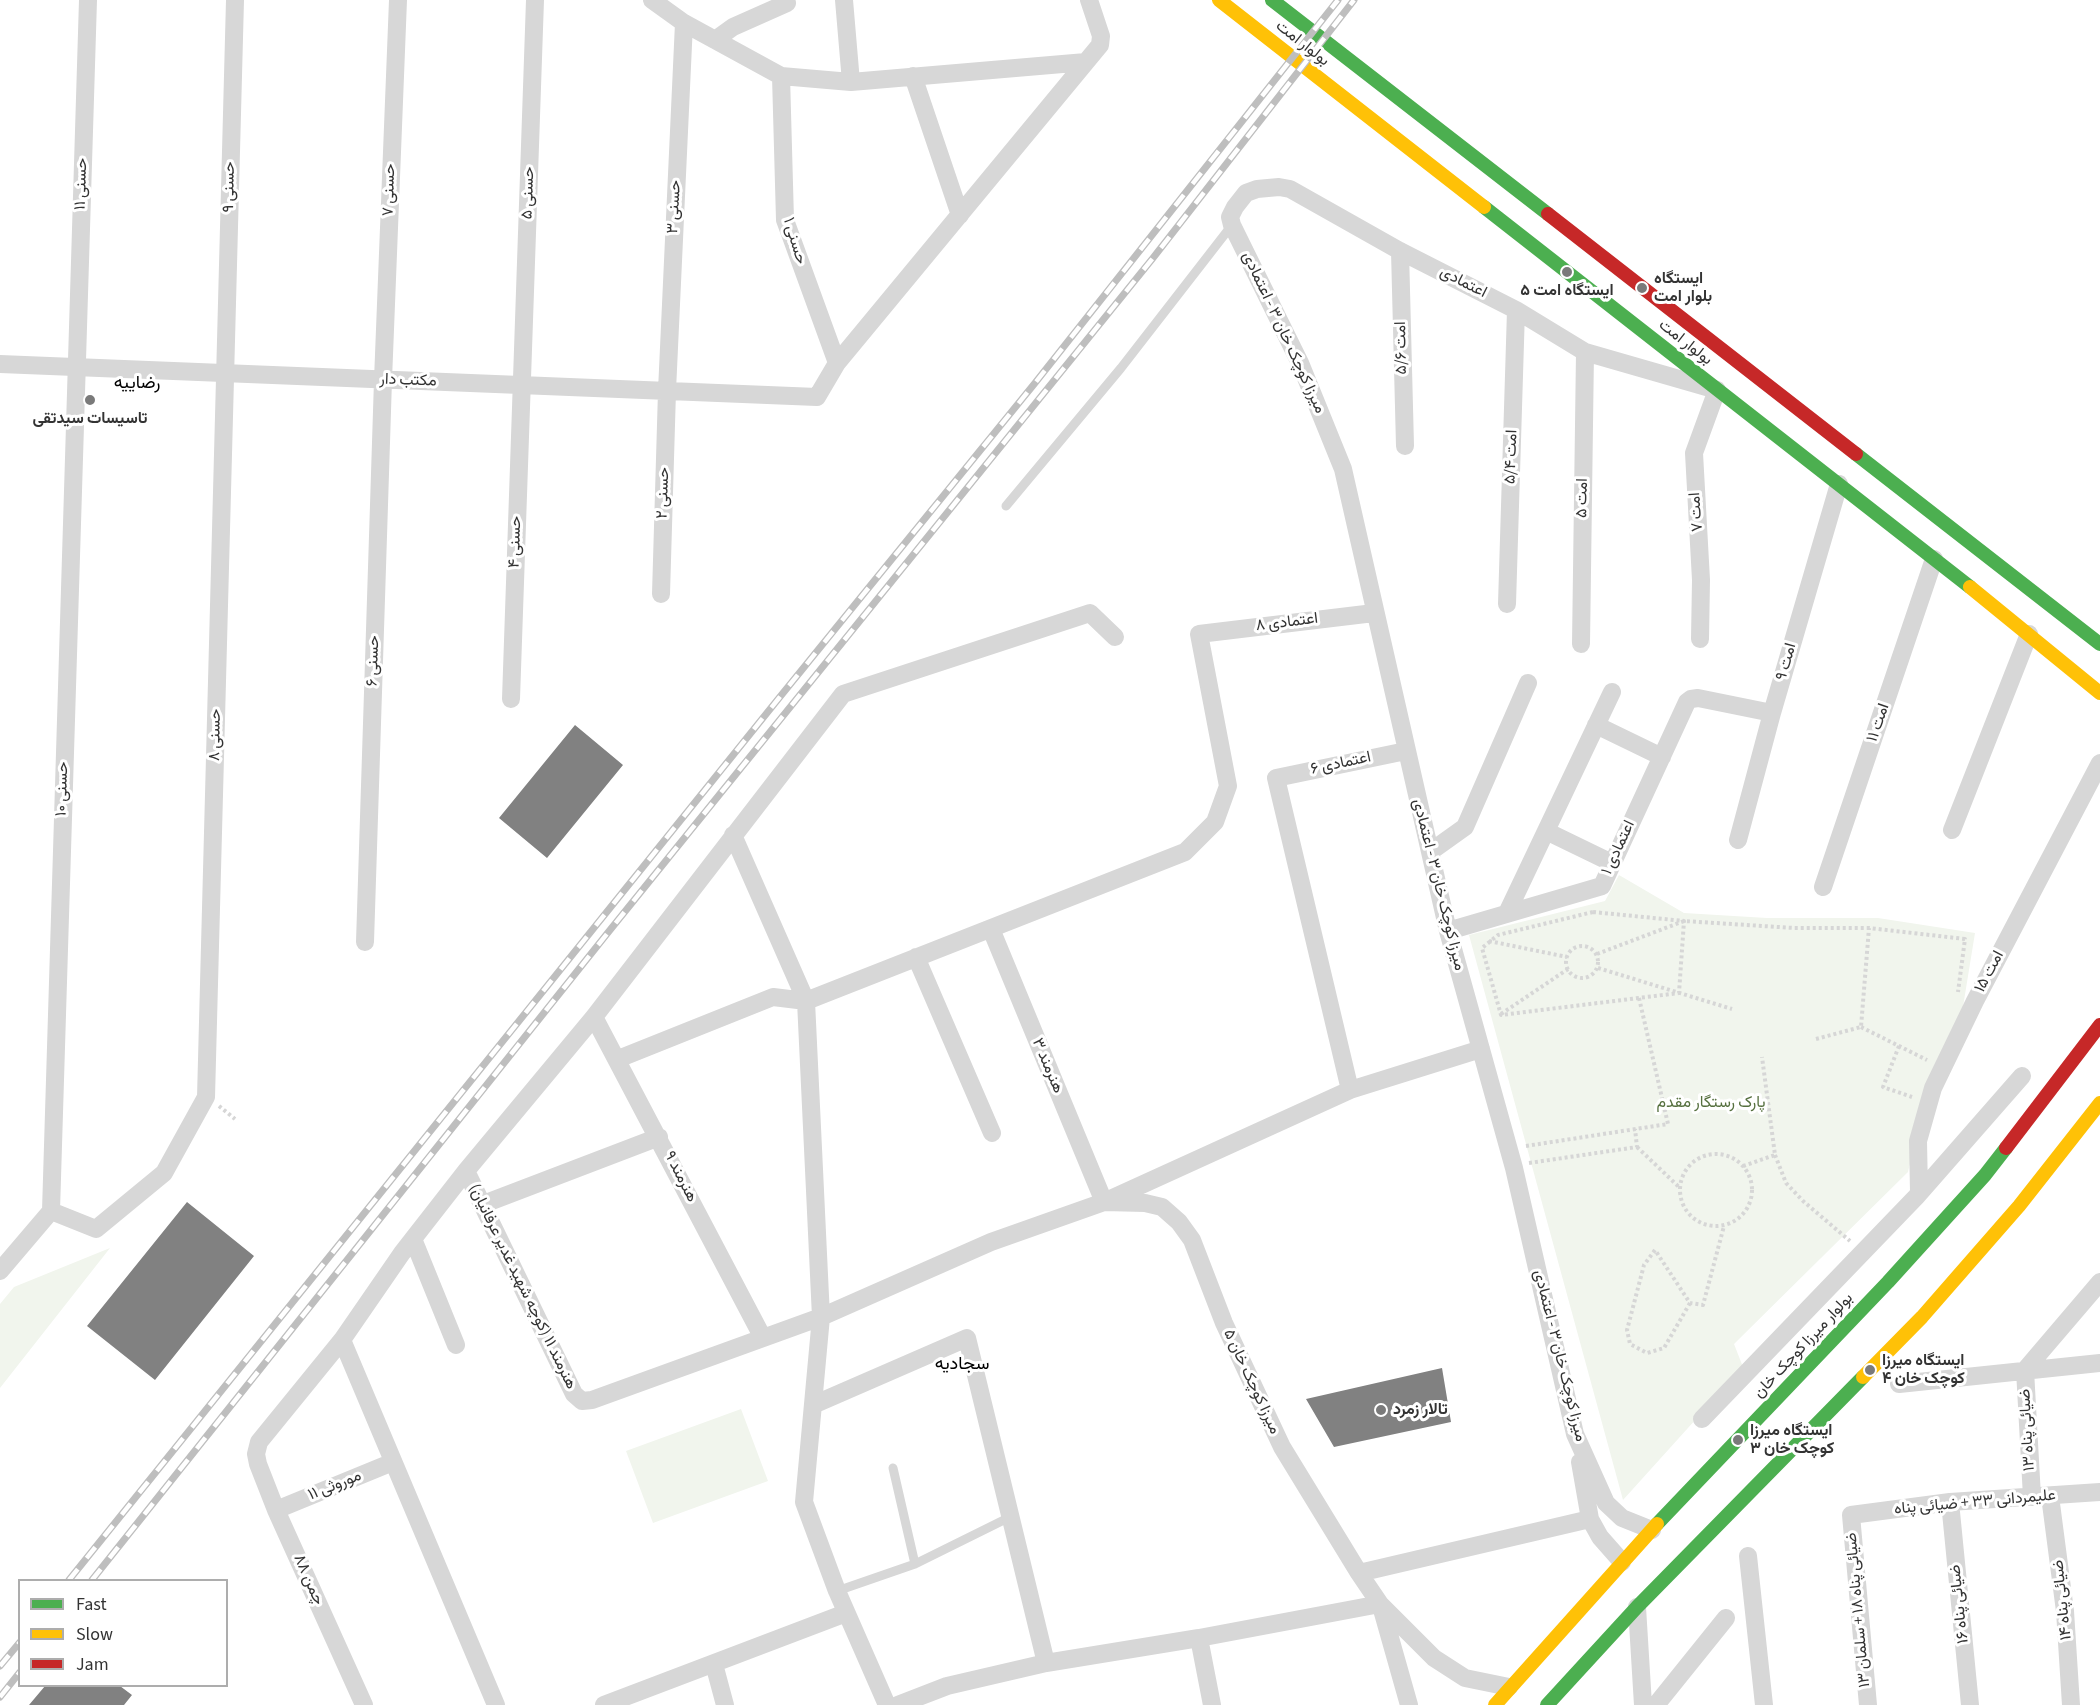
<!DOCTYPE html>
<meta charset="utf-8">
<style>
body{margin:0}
#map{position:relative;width:2100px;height:1705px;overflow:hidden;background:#fff;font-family:"Source Sans 3",sans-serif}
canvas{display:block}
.legend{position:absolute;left:18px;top:1579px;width:210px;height:108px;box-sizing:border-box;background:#fff;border:2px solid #adadad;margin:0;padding:8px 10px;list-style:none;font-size:18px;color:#333}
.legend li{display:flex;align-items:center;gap:12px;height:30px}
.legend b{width:30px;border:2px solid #adadad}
</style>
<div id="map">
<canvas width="2100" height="1705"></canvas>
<ul class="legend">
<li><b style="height:8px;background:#4caf50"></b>Fast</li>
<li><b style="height:8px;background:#ffc107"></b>Slow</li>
<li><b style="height:8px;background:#c62828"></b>Jam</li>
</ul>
</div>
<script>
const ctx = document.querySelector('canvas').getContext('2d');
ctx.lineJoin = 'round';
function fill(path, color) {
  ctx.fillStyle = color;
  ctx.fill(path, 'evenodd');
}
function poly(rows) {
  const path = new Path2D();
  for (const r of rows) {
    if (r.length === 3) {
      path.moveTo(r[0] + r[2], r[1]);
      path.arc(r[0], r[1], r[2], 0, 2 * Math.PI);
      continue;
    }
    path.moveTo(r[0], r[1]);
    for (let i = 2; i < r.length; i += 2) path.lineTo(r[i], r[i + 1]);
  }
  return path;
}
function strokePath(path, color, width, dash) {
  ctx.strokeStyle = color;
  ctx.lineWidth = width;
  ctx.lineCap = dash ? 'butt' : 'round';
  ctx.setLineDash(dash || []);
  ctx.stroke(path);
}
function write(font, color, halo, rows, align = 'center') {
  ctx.font = font + ' "Source Sans 3",Vazirmatn,sans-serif';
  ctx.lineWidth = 6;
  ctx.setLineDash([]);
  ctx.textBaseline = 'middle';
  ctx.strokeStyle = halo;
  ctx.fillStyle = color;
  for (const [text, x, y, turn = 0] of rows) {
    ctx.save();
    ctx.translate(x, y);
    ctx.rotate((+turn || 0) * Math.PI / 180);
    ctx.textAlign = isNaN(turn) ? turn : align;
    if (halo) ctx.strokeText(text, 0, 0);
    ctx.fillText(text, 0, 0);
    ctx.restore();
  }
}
const green = poly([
 [1619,875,1684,913,1767,918,1878,918,1975,933,1961,1019,1923,1102,1908,1172,1734,1344,1743,1367,1623,1500,1469,935,1605,901],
 [110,1248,0,1388,0,1304,14,1287],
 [741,1409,768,1481,653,1523,626,1451]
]);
const building = poly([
 [575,725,623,765,547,858,499,818],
 [187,1202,254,1256,155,1380,87,1326],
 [1442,1368,1451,1422,1334,1447,1306,1399],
 [45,1686,120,1686,132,1695,124,1705,29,1705]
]);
const path = poly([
 [1593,912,1684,921,1679,993,1501,1015,1482,948,1498,935,1593,912],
 [1489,941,1567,957],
 [1582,962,16],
 [1597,954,1684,921,1794,928,1869,928,1965,939,1958,992],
 [1598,968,1732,1009],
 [1501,1014,1568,969],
 [1861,1027,1927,1060],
 [1816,1039,1861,1027,1869,928],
 [1899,1046,1883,1087,1912,1097],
 [219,1106,235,1119],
 [1526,1146,1668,1124,1639,998],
 [1637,1147,1680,1188],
 [1716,1190,36],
 [1775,1155,1786,1183,1803,1201,1850,1241],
 [1529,1163,1637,1147,1635,1129],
 [1743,1166,1775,1155,1762,1057],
 [1690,1303,1664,1348,1647,1353,1630,1344,1627,1330,1644,1265,1655,1250,1690,1303,1703,1305,1724,1226]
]);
const lane = poly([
 [1006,506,1121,368,1232,225],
 [893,1468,915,1564],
 [837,1591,915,1564,1010,1517]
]);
const street = poly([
 [652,0,684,23,781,76,851,82,1086,62],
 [844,0,851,82],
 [715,40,733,27,787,3],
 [781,76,785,220,837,363],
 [913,76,960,215],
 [1400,251,1405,446],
 [0,364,817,397,837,363,1100,45,1101,36,1089,0],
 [661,594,667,391,684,23],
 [1507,604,1516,310],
 [1581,644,1585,352],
 [511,699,535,0],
 [1596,725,1662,757],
 [1952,830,2029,634],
 [1546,831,1612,863],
 [733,835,806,1001],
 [1738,840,1772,713,1839,484],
 [1430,852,1465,827,1528,683],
 [1823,887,1934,559],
 [1507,913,1612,692],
 [991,929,1104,1202,1145,1203,1162,1207,1179,1222,1192,1240,1224,1323,1282,1447,1359,1573,1380,1604,1434,1658,1465,1678,1509,1687],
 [1448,931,1602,886,1687,702,1691,699,1698,698,1772,713],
 [365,942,383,380,398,0],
 [916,957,992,1133],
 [594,1017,763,1338],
 [618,1059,773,997,806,1001],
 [1350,1090,1276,778,1406,751],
 [466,1171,574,1394,582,1401,592,1400,821,1317,991,1242,1104,1202,1350,1090,1481,1049],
 [1919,1192,1918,1141,1933,1088,1975,1001,2100,763],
 [481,1205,659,1137],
 [51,1211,96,1229,164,1173,206,1097,235,0],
 [51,1211,88,0],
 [413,1239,456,1345],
 [0,1271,51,1211],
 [342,1340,496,1705],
 [1899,1384,2100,1363],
 [813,1405,967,1338,1046,1663],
 [1702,1419,1916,1197,2022,1076],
 [1580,1462,1590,1519,1600,1537,1622,1562],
 [2050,1496,2065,1611,2071,1705],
 [2032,1497,2025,1370,2100,1282],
 [1950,1502,1970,1705],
 [276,1510,393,1462],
 [1652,1530,1622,1518,1606,1503,1575,1434,1514,1168,1448,931,1343,469,1300,363,1232,225,1230,217,1235,207,1246,193,1257,189,1279,187,1290,189,1400,251,1516,310,1585,352,1717,390,1694,453,1701,580,1700,639],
 [1748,1556,1764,1705],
 [1359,1573,1590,1519],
 [1381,1606,1409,1705],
 [1637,1607,1643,1705],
 [1199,1638,1212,1705],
 [714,1664,725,1705],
 [364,1705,276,1510,258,1464,256,1454,259,1442,342,1340,402,1253,466,1171,594,1017,843,694,1090,613,1115,637],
 [604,1705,846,1613],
 [887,1705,837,1591,804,1502,821,1317,806,1001,1185,852,1215,822,1228,786,1199,634,1374,613],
 [898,1705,947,1686,1046,1663,1199,1638,1380,1604],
 [1656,1705,1726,1618],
 [1868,1705,1851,1515,1950,1502,2100,1492]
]);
const fast = poly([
 [1272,0,1548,214],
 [1484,207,1970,587],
 [1856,454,2100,644],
 [1657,1524,1888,1282,1985,1175,2006,1148],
 [1547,1705,1637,1607,1863,1377]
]);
const slow = poly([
 [1219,0,1484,207],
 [1970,587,2100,693],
 [1863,1377,1922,1317,2019,1206,2100,1103],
 [1495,1705,1657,1524]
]);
const jam = poly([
 [1548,214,1856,454],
 [2006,1148,2100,1025]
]);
const rail = poly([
 [69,1580,779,698,1035,383,1338,0],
 [92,1580,610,930,1153,258,1354,0],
 [0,1666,20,1642],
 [0,1697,20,1672]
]);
const markers = [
 [1567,272,6,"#7a7a7a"],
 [1642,288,6,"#7a7a7a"],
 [90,400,6,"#7a7a7a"],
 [1870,1370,6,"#7a7a7a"],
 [1381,1410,6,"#7a7a7a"],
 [1738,1440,6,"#7a7a7a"]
];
const streetNames = [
 ["بولوار امت",1302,44,38],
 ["حسنی ۱۱",82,184,-88],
 ["حسنی ۹",230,187,-89],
 ["حسنی ۷",390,190,-88],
 ["حسنی ۵",529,193,-88],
 ["حسنی ۳",675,207,-87],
 ["حسنی ۱",794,241,73],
 ["اعتمادی",1463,283,27],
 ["میرزا کوچک خان ۳ - اعتمادی",1283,333,65],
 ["بولوار امت",1685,343,38],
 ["امت ۵/۶",1402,348,-91],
 ["مکتب دار",408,381,2],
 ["امت ۵/۴",1512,457,-88],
 ["حسنی ۲",664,493,-88],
 ["امت ۵",1583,498,-89],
 ["امت ۷",1697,512,-94],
 ["حسنی ۴",516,542,-88],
 ["اعتمادی ۸",1287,623,-7],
 ["حسنی ۶",374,661,-88],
 ["امت ۹",1787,662,-74],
 ["امت ۱۱",1879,723,-71],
 ["حسنی ۸",216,735,-89],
 ["اعتمادی ۶",1341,764,-12],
 ["حسنی ۱۰",63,789,-88],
 ["اعتمادی ۱",1619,848,-65],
 ["میرزا کوچک خان ۳ - اعتمادی",1438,885,76],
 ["امت ۱۵",1990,972,-62],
 ["هنرمند ۳",1047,1066,67],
 ["هنرمند ۹",680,1177,63],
 ["هنرمند ۱۱ (کوچه شهید غدیر عرفانیان)",522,1287,64],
 ["بولوار میرزا کوچک خان",1804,1346,-47],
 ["میرزا کوچک خان ۳ - اعتمادی",1559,1356,76],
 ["میرزا کوچک خان ۵",1251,1382,65],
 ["ضیائی پناه ۱۳",2028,1430,-93],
 ["موروثی ۱۱",335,1486,-22],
 ["علیمردانی ۳۳ + ضیائی پناه",1975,1503,-5],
 ["چمن ۸۸",308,1580,66],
 ["ضیائی پناه ۱۴",2063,1600,-96],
 ["ضیائی پناه ۱۶",1960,1604,-96],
 ["ضیائی پناه ۱۸ + سلمان ۱۳",1859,1610,-95]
];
const poiNames = [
 ["ایستگاه",1654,279],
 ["بلوار امت",1654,297],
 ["ایستگاه امت ۵",1567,291,"center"],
 ["تاسیسات سیدتقی",90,419,"center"],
 ["ایستگاه میرزا",1882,1361],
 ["کوچک خان ۴",1882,1379],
 ["تالار زمرد",1393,1410],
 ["ایستگاه میرزا",1750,1431],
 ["کوچک خان ۳",1750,1449]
];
const parkNames = [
 ["پارک رستگار مقدم",1711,1103]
];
const neighbourhoodNames = [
 ["رضاییه",137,384],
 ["سجادیه",962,1365]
];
fill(green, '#f1f5ed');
fill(building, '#818181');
strokePath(path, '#d6d6d6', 4, [3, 3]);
strokePath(lane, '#d7d7d7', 9);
strokePath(street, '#d7d7d7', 18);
strokePath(fast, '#4caf50', 14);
strokePath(slow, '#ffc107', 14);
strokePath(jam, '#c62828', 14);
strokePath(rail, '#bebebe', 7);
strokePath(rail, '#fff', 4.5, [14]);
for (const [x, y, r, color] of markers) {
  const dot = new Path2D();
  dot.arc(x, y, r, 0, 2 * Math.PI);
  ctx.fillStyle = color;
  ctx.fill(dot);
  strokePath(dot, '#fff', 2);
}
write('16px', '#333', '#fff', streetNames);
write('bold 16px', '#333', '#fff', poiNames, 'left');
write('16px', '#56703f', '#fff', parkNames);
write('18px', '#000', '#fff', neighbourhoodNames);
</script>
